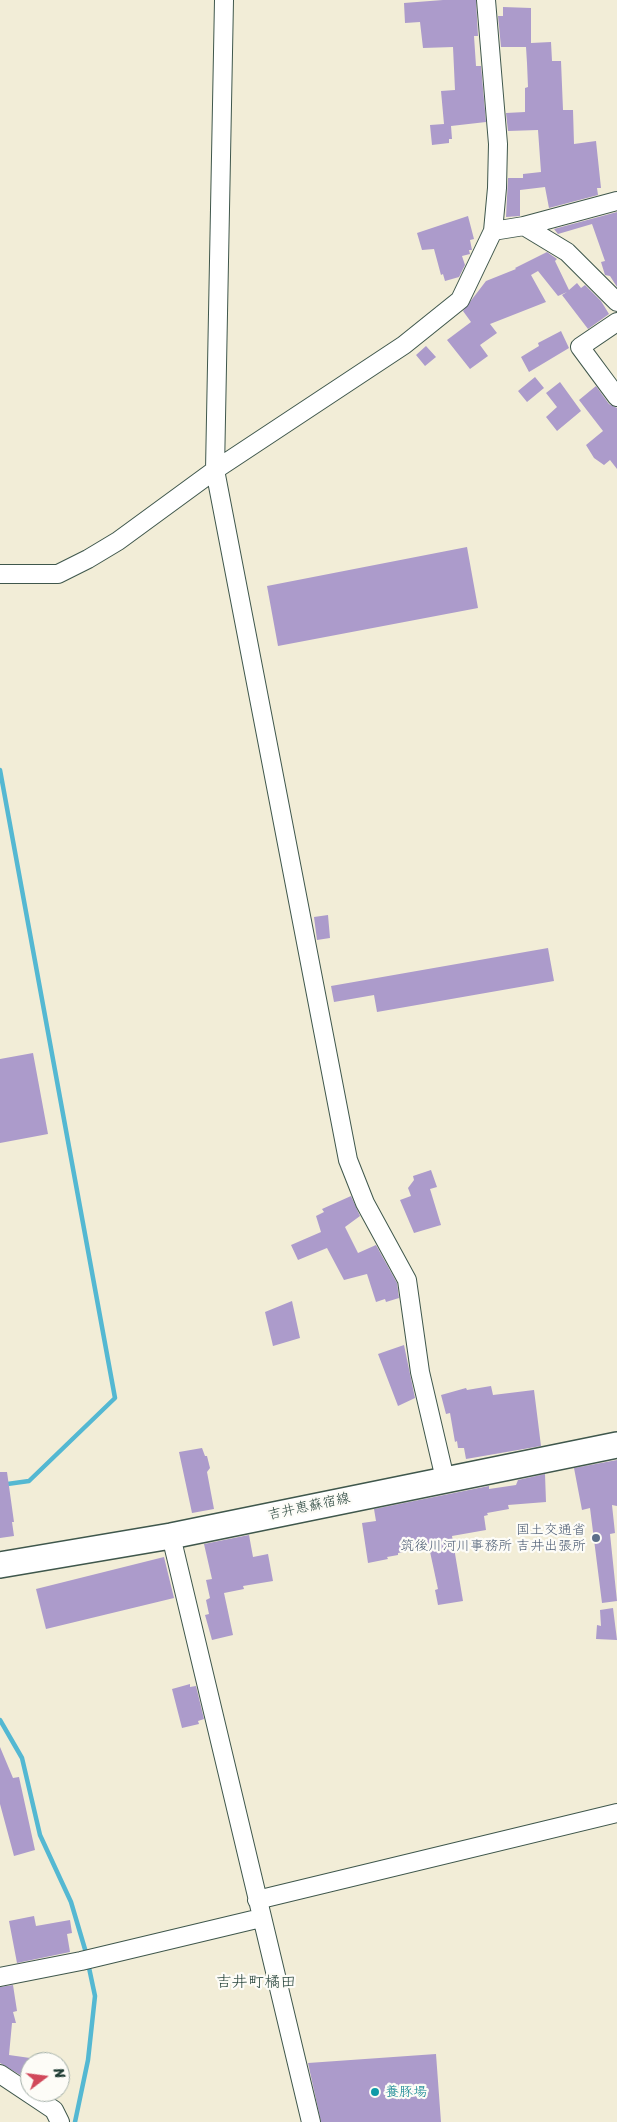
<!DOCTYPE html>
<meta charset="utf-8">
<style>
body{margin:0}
#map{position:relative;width:617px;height:2122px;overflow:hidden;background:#f2edd7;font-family:Sriracha,sans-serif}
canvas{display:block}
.north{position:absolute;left:20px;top:2052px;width:50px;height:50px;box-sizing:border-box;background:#fdfcf7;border:1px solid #a4b0a9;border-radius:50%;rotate:75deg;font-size:14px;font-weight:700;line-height:20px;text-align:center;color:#1f3d34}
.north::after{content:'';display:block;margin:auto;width:18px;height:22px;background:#d1495b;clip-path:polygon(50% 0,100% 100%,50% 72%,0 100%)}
</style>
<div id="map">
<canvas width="617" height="2122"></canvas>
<div class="north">N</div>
</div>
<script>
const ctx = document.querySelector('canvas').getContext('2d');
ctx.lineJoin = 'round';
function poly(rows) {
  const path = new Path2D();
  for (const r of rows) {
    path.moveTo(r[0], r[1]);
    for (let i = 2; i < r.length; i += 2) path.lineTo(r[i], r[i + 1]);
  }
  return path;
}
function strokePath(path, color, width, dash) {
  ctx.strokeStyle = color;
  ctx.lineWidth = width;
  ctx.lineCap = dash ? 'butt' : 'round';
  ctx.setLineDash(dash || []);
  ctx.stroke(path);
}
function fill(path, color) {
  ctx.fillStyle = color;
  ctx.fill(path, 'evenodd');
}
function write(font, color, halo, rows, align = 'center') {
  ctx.font = font + ' Sriracha,"Klee One",sans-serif';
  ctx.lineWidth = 4.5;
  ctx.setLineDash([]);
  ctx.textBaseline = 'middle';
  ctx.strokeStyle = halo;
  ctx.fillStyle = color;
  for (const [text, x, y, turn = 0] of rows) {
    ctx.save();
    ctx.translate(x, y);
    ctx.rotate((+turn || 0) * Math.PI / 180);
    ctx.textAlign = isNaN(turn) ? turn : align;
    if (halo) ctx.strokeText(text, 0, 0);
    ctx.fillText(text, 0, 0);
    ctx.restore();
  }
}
const stream = poly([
 [0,770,115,1398,29,1481,0,1485],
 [0,1720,22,1758,40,1835,71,1902,87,1956],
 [75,2122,88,2060,95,1996,88,1963]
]);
const building = poly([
 [443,0,476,0,478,36,474,36,476,66,481,66,486,122,451,126,452,139,449,139,449,143,432,145,430,125,444,124,441,91,455,90,453,47,423,48,420,22,405,23,404,3],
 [503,7,531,8,531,43,551,42,552,61,561,61,563,110,573,110,574,144,596,141,601,188,597,188,598,195,549,208,545,187,520,190,520,216,506,217,508,178,523,178,523,174,541,172,538,130,508,131,506,113,525,112,525,88,528,87,527,63,526,47,501,47,498,16,503,16],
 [617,212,617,287,610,276,605,275,601,262,605,261,592,224,558,234,554,229],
 [468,216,474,239,470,240,472,250,469,250,470,254,462,256,465,265,459,277,445,281,443,274,441,275,434,249,422,250,417,233],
 [547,252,557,259,555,261,569,290,577,283,581,288,585,285,601,301,609,314,588,329,562,295,567,292,558,296,538,271,531,275,546,302,490,324,497,333,480,345,488,356,470,369,447,340,471,322,463,311,486,281,516,269,515,268],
 [561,331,569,348,529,372,521,357,539,346,538,343],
 [426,346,436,357,425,366,416,355],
 [535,377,544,388,527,402,518,391],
 [560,382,581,411,557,431,546,417,557,407,546,393],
 [596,386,609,404,617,408,617,469,610,460,604,465,594,458,586,445,603,431,579,400],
 [467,547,478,608,278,646,267,586],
 [328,915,330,938,317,940,314,917],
 [548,948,554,981,377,1012,374,995,334,1002,331,986],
 [33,1053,48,1134,0,1143,0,1059],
 [431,1170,437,1187,430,1189,441,1225,414,1233,400,1200,411,1196,408,1188,414,1180,413,1176],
 [351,1196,360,1216,345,1227,358,1253,376,1245,397,1283,399,1298,386,1302,385,1299,376,1302,367,1274,344,1280,327,1248,298,1260,291,1245,321,1232,316,1216,324,1212,322,1209],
 [292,1301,300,1338,273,1346,265,1312],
 [404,1345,415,1398,398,1406,378,1354],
 [491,1386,493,1395,534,1390,541,1446,466,1459,464,1448,458,1448,457,1441,455,1442,450,1413,446,1414,441,1395,466,1388,467,1390],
 [202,1448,205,1456,207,1456,210,1468,207,1472,214,1509,192,1513,179,1452],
 [617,1460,617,1506,612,1505,615,1533,610,1534,617,1601,602,1603,590,1508,582,1510,574,1468],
 [0,1472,7,1472,14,1522,12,1522,14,1536,0,1538],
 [545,1474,546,1502,508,1505,509,1509,487,1513,488,1515,484,1516,486,1530,452,1536,463,1601,438,1605,435,1590,438,1589,429,1547,398,1553,398,1555,387,1557,388,1559,368,1563,362,1523,376,1521,374,1509,489,1486,489,1489,516,1485,518,1480],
 [249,1535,253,1557,268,1554,273,1581,243,1586,244,1589,224,1593,233,1635,212,1640,205,1615,209,1614,206,1600,210,1598,206,1580,212,1579,204,1544],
 [164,1557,174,1598,46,1629,36,1589],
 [613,1608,617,1640,596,1639,597,1625,601,1626,600,1610],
 [190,1684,190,1687,196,1686,204,1719,198,1721,199,1724,182,1728,172,1689],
 [0,1747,13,1778,19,1777,35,1850,14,1856,0,1804],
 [34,1916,36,1926,70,1920,72,1933,67,1934,70,1952,17,1963,9,1921],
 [13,1985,17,2011,13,2012,16,2023,12,2023,9,2055,30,2058,30,2077,22,2076,0,2063,0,1987],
 [436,2054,441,2122,321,2122,308,2063]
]);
const minor = poly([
 [224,0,215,470,348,1160,365,1203,407,1280,420,1372,445,1479],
 [524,226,617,201],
 [493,231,524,226,567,252,617,302],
 [617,322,580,347,617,397],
 [0,574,58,574,88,559,118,541,215,470,404,345,460,300,493,231,497,188,498,144,486,0],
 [171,1536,311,2122],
 [257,1900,617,1813],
 [0,1977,81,1961,261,1918],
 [0,2074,54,2110,60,2122]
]);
const secondary = poly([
 [0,1565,171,1536,617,1445]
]);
const markers = [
 [596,1538,5,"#5c6f8a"],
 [375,2092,5,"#0f9aa8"]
];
const streetNames = [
 ["吉井恵蘇宿線",309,1507,-12]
];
const serviceNames = [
 ["国土交通省",586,1530],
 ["筑後川河川事務所 吉井出張所",586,1546]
];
const cultureNames = [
 ["養豚場",385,2092]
];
const quarterNames = [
 ["吉井町橘田",256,1983]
];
strokePath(stream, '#54b8d2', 4.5);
fill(building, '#ac9bcb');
strokePath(minor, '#3f574c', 20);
strokePath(secondary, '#3f574c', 28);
strokePath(minor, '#fff', 18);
strokePath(secondary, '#fff', 25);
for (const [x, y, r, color] of markers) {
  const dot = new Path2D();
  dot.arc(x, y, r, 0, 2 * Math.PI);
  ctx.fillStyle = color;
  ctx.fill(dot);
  strokePath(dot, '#fdfcf7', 2);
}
write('14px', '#1f3d34', '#fdfcf7', streetNames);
write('14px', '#4e5e75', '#fdfcf7', serviceNames, 'right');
write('14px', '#0d838f', '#fdfcf7', cultureNames, 'left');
write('16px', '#1f3d34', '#fdfcf7', quarterNames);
</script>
